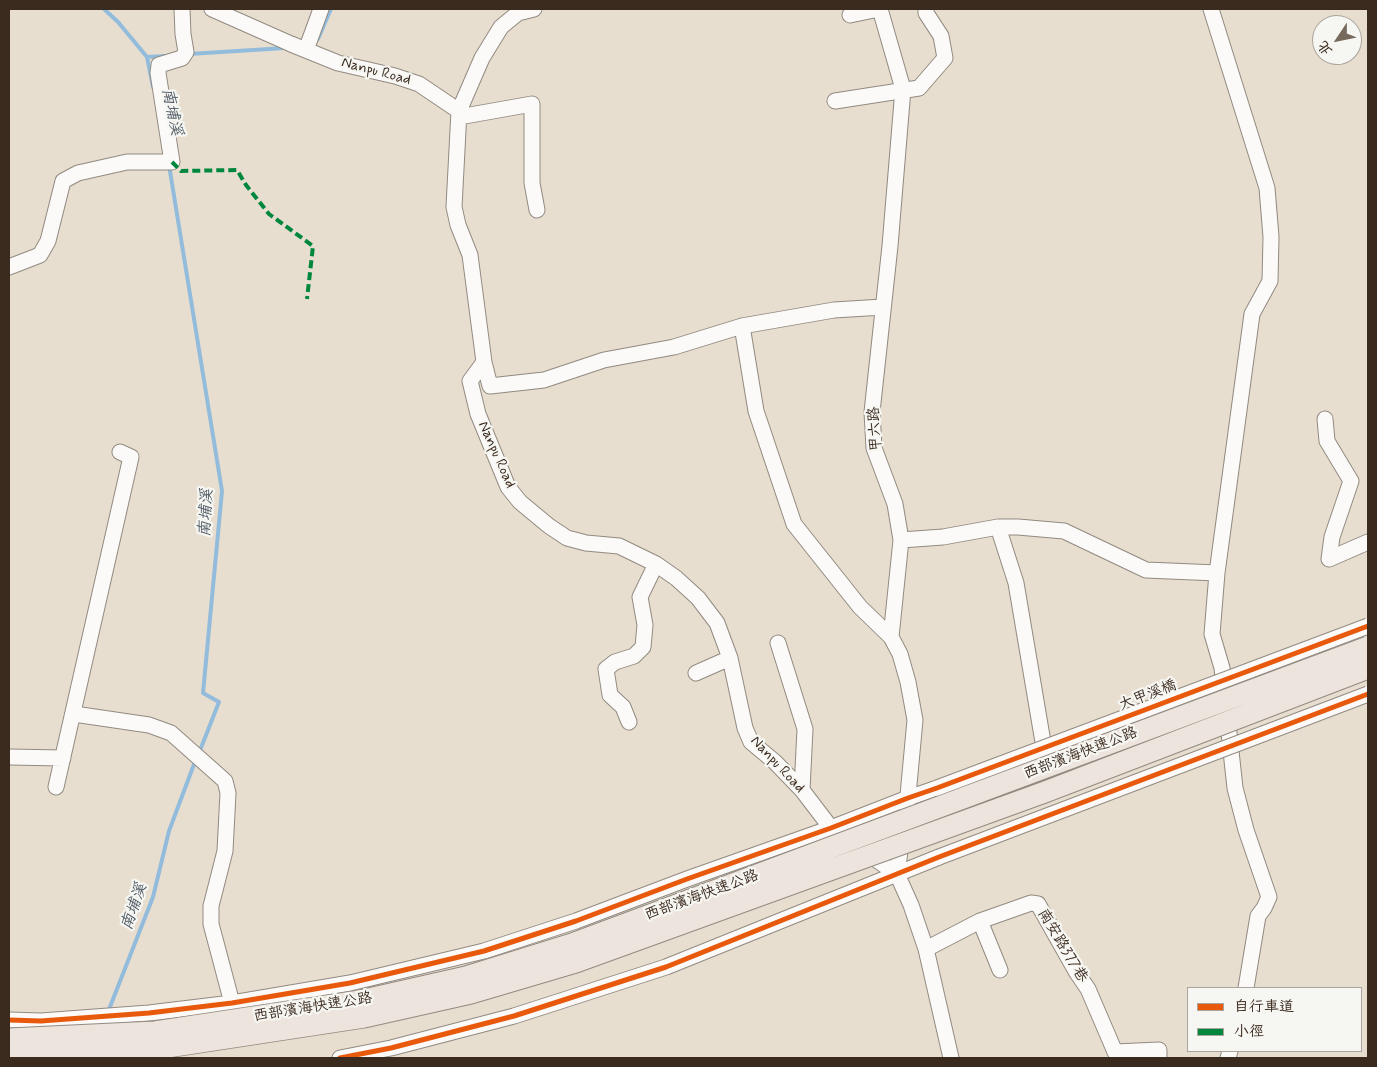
<!DOCTYPE html>
<meta charset="utf-8">
<style>
body{margin:0}
#map{position:relative;width:1377px;height:1067px;overflow:hidden;background:#e7decf;font-family:Mynerve,"LXGW WenKai TC",sans-serif}
canvas{display:block}
.frame{position:absolute;inset:0;border:10px solid #3b2a1e;pointer-events:none}
.legend{position:absolute;left:1187px;top:987px;width:175px;height:65px;box-sizing:border-box;background:#f6f6f2;border:1px solid #aba49d;margin:0;padding:6px 9px;list-style:none;font-size:15px;color:#3b2a1e}
.legend li{display:flex;align-items:center;gap:10px;height:25px}
.legend b{width:25px;border:1px solid #aba49d}
.north{position:absolute;left:1312px;top:15px;width:50px;height:50px;box-sizing:border-box;background:#f6f6f2;border:1px solid #aba49d;border-radius:50%;rotate:236deg;font-size:14px;font-weight:700;line-height:20px;text-align:center;color:#3b2a1e}
.north::after{content:'';display:block;margin:auto;width:18px;height:22px;background:#77695c;clip-path:polygon(50% 0,100% 100%,50% 72%,0 100%)}
</style>
<div id="map">
<canvas width="1377" height="1067"></canvas>
<div class="frame"></div>
<ul class="legend">
<li><b style="height:6px;background:#e8590c"></b>自行車道</li>
<li><b style="height:6px;background:#00873e"></b>小徑</li>
</ul>
<div class="north">北</div>
</div>
<script>
const ctx = document.querySelector('canvas').getContext('2d');
ctx.lineJoin = 'round';
function poly(rows) {
  const path = new Path2D();
  for (const r of rows) {
    path.moveTo(r[0], r[1]);
    for (let i = 2; i < r.length; i += 2) path.lineTo(r[i], r[i + 1]);
  }
  return path;
}
function strokePath(path, color, width, dash) {
  ctx.strokeStyle = color;
  ctx.lineWidth = width;
  ctx.lineCap = dash ? 'butt' : 'round';
  ctx.setLineDash(dash || []);
  ctx.stroke(path);
}
function write(font, color, halo, rows, align = 'center') {
  ctx.font = font + ' Mynerve,"LXGW WenKai TC",sans-serif';
  ctx.lineWidth = 4.5;
  ctx.setLineDash([]);
  ctx.textBaseline = 'middle';
  ctx.strokeStyle = halo;
  ctx.fillStyle = color;
  for (const [text, x, y, turn = 0] of rows) {
    ctx.save();
    ctx.translate(x, y);
    ctx.rotate((+turn || 0) * Math.PI / 180);
    ctx.textAlign = isNaN(turn) ? turn : align;
    if (halo) ctx.strokeText(text, 0, 0);
    ctx.fillText(text, 0, 0);
    ctx.restore();
  }
}
const stream = poly([
 [104,9,118,22,147,57,153,87],
 [318,39,331,9],
 [189,54,285,48],
 [147,57,165,56],
 [169,165,222,491,203,693,219,702,199,753],
 [108,1012,153,897,169,831,196,759]
]);
const minor = poly([
 [212,9,291,44,338,63,395,76,419,84,459,111,454,207,458,225,470,255,484,362,470,381,478,414,508,487,520,502,549,526,567,538,586,543,619,546,656,564,676,578,698,598,717,623,730,658,745,728,751,742,775,762,802,790,831,828,897,874,911,905,926,949,951,1058],
 [880,9,903,89,890,246,872,412,874,448,895,504,901,540,891,637,900,654,908,682,915,720,907,806],
 [1211,9,1267,188,1271,237,1270,281,1252,314,1217,573,1212,634,1222,668,1235,788,1246,830,1269,897,1264,908,1258,916,1246,988],
 [850,15,879,9],
 [306,50,321,9],
 [835,101,919,88,945,58,941,36,926,13,926,9],
 [459,111,482,58,501,27,518,13,534,9],
 [459,117,532,104,532,183,537,210],
 [9,267,40,255,48,241,63,181,78,173,127,162,172,162,158,73,159,65,182,58,186,52,183,34,182,9],
 [742,326,756,411,794,524,860,607,891,637],
 [484,362,490,386,544,380,604,360,674,347,742,326,834,310,883,307],
 [1325,419,1327,441,1351,481,1332,537,1329,559,1368,542],
 [998,527,1016,583,1044,748],
 [901,540,943,537,998,527,1018,527,1064,531,1146,570,1217,573],
 [778,643,805,729,802,790],
 [696,673,730,658],
 [74,714,149,725,171,733,225,781,228,793,225,851,211,906,211,924,232,1003],
 [629,722,623,707,610,695,606,669,615,662,634,656,643,647,645,625,640,597,656,564],
 [9,757,63,758],
 [56,787,131,457,120,452],
 [897,874,902,836],
 [980,921,1000,970],
 [926,949,980,921,1031,903,1038,904,1077,973,1088,989,1115,1052,1159,1050,1159,1058],
 [9,1020,41,1021,149,1013,232,1003,350,983,484,951,576,921,687,879,831,828,908,798,937,788],
 [340,1058,391,1048,514,1016,666,967,939,857],
 [1228,1058,1230,1051]
]);
const minorBridge = poly([
 [937,788,1368,626],
 [939,857,1368,694]
]);
const highwayBridge = poly([
 [9,1039,155,1032,360,1001,466,977,572,944,1368,647],
 [16,1058,154,1049,364,1017,471,993,576,962,1045,792,1368,668]
]);
const quiet = poly([
 [172,162,181,171,237,170,246,185,269,214,313,246,307,299]
]);
const cycleway = poly([
 [9,1020,41,1021,149,1013,232,1003,350,983,484,951,576,921,687,879,831,828,908,798,937,788,1368,626],
 [340,1058,391,1048,514,1016,666,967,939,857,1368,694]
]);
const streetNames = [
 ["Nanpu Road",376,72,15],
 ["甲六路",876,429,-94],
 ["Nanpu Road",496,455,66],
 ["大甲溪橋",1148,696,-21],
 ["西部濱海快速公路",1081,754,-21],
 ["Nanpu Road",777,765,47],
 ["西部濱海快速公路",702,896,-20],
 ["南安路377巷",1062,946,59],
 ["西部濱海快速公路",313,1008,-9]
];
const waterNames = [
 ["南埔溪",171,112,78],
 ["南埔溪",207,513,-87],
 ["南埔溪",135,907,-71]
];
strokePath(stream, '#93bcdc', 4);
strokePath(minor, '#928a81', 17);
strokePath(minor, '#fbfaf8', 15);
strokePath(minorBridge, '#928a81', 17, []);
strokePath(highwayBridge, '#928a81', 23, []);
strokePath(minorBridge, '#fbfaf8', 15);
strokePath(highwayBridge, '#ede5dd', 21);
strokePath(quiet, '#00873e', 4, [8, 4]);
strokePath(cycleway, '#e8590c', 5);
write('15px', '#3b2a1e', '#f6f6f2', streetNames);
write('italic 16px', '#4d5863', '#f6f6f2', waterNames);
</script>
